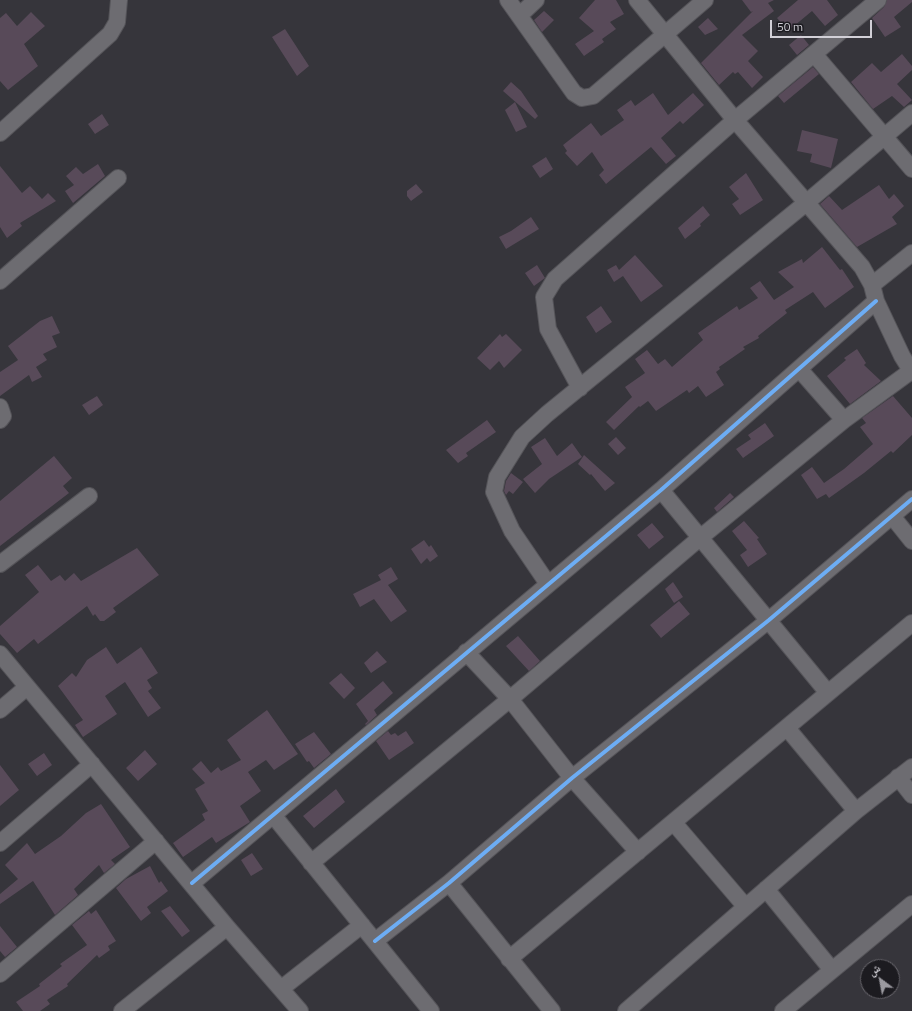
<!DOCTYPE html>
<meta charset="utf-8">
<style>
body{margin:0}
#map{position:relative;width:912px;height:1011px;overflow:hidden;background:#36353b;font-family:"Titillium Web","Noto Naskh Arabic",sans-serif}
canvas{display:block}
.north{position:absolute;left:860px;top:959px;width:40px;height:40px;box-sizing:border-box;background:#1c1b20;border:1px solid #656369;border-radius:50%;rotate:328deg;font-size:11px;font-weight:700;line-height:16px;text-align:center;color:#d2d0d7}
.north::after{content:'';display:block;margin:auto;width:14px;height:18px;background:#9b9aa0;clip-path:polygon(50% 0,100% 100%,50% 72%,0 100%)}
.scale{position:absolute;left:770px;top:20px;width:102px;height:18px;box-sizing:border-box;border:2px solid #d2d0d7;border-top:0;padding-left:5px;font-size:12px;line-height:14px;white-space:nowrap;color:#d2d0d7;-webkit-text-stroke:3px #1c1b20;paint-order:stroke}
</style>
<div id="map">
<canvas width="912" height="1011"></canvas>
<div class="north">ش</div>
<div class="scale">50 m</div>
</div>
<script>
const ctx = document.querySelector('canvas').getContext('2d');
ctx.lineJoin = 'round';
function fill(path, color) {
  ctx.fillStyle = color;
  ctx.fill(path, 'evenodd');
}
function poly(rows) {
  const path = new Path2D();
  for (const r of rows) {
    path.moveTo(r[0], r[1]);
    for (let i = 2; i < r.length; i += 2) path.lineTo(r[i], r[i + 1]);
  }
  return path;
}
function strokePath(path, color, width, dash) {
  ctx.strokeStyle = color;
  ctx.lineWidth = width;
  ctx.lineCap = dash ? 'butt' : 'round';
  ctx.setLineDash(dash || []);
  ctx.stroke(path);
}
const building = poly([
 [595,0,616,0,624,14,610,22,616,29,602,39,604,42,584,56,575,44,594,31,579,18],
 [742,0,774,0,768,3,774,11,742,35,758,51,748,61,763,77,752,88,738,72,735,74,733,72,719,85,701,63,753,11,751,12],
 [798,0,827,0,838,15,825,26,812,11,788,31,777,18],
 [887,0,912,0,912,2,894,17,901,27,885,37,872,18,884,7],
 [544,11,554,20,542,32,534,20],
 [31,12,45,26,24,44,38,66,8,90,0,81,0,18,6,13,17,26],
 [708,18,718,29,705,35,698,27],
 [285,29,309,66,297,76,272,37],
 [801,35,809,45,797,55,789,45],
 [902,54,912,66,912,70,897,84,912,100,904,107,892,96,873,109,851,82,872,63,881,72],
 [813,67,819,74,784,103,778,96],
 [511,82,521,91,538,116,535,119,503,91],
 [653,93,668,115,693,93,704,105,683,124,680,121,661,138,676,156,666,164,651,147,606,184,599,175,604,170,592,152,577,166,565,153,567,151,563,145,591,123,601,136,624,120,617,110,631,100,635,106],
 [515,102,527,127,516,132,505,110],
 [102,114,109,125,95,134,88,124],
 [802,130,838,139,831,168,810,162,812,154,797,151],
 [546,157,553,169,540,178,532,166],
 [98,164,105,176,73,203,65,191,74,185,66,176,76,167,83,174],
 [0,166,22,193,30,186,42,199,48,193,56,201,20,223,22,226,7,238,0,227],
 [746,173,763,200,740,215,732,204,739,199,729,187],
 [416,184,423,192,411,201,407,196,407,191],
 [879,185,889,199,894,194,904,206,892,217,897,224,857,247,820,204,829,196,842,210],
 [703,206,710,215,700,224,701,226,685,239,678,228],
 [531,217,539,229,506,249,499,237,511,231],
 [822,247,840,270,842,269,854,287,825,308,813,292,785,310,787,313,758,336,759,338,743,347,745,349,719,367,720,369,716,372,724,385,706,397,698,386,689,393,687,390,656,411,648,401,640,407,639,406,614,430,606,422,632,397,625,387,645,373,635,359,647,350,658,364,665,359,672,367,703,340,698,333,737,306,739,310,758,298,750,288,760,281,774,300,794,287,778,272,802,259,803,263],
 [635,255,663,286,641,302,623,276,614,282,607,270,616,265,619,270],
 [537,265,545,278,534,286,525,273],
 [601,306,612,322,596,333,586,317],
 [52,316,60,333,52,336,57,347,43,354,47,360,36,367,42,377,32,382,29,375,0,396,0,372,18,360,8,346,40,321],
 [500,334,502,337,506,334,522,350,504,368,499,361,490,370,477,358],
 [857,349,866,363,864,365,881,381,850,404,827,376,846,360,844,358],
 [97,396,103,405,89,415,82,405],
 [893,396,912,418,912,435,893,453,891,451,864,473,829,498,826,494,817,499,801,475,812,467,824,483,844,469,873,444,860,427,866,423,862,418],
 [487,420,496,432,466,453,468,456,458,463,446,450],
 [765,423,774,436,743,458,736,449,751,439,748,435],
 [616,437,626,448,618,455,608,444],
 [545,438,557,456,572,443,582,457,549,479,535,493,523,479,542,464,531,447],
 [584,455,615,483,605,491,591,474,590,475,578,464],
 [54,456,72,478,63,486,69,493,0,546,0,501],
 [511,473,523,482,513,494,509,491,506,495,504,491,506,481],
 [730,493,734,497,717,512,714,508],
 [744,521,759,538,757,539,767,554,748,567,740,555,747,550,732,531],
 [652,523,664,537,649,549,637,535],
 [424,540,429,547,431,545,438,556,430,562,427,558,421,564,411,549],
 [137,548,159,575,113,608,116,612,104,621,100,621,95,614,93,616,87,606,38,644,34,639,17,653,0,634,0,626,39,592,25,575,38,565,51,581,60,575,65,581,74,573,81,581],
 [391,567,398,579,388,585,407,611,391,622,374,599,360,607,353,594,381,580,378,575],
 [673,582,683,597,674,603,665,589],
 [679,601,690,614,661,638,650,625],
 [518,636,540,661,529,671,506,646],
 [106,647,117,664,141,647,158,673,147,680,152,688,148,691,161,708,148,717,125,682,105,696,117,714,83,737,75,725,83,720,58,686,72,673,76,677,87,660],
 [377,651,387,662,371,673,364,663],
 [341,673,355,688,344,699,329,683],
 [383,681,393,693,374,710,377,715,366,725,365,724,368,721,356,704],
 [267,710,298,754,274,770,266,760,248,772,261,791,240,806,250,822,216,843,212,837,183,857,173,843,205,820,202,814,208,811,195,789,205,783,192,769,201,761,211,773,218,767,221,771,241,760,227,740],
 [388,731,391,735,395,733,398,736,406,731,414,743,389,760,376,741],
 [314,732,331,754,314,768,309,761,307,762,295,744],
 [145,750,157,764,138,781,126,768],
 [44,753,52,765,37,776,28,764],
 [0,765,19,790,0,806],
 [336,789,345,802,314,828,303,816],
 [101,804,130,847,111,860,115,864,104,873,99,865,74,889,78,895,55,915,33,881,0,904,0,894,18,879,5,865,27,843,35,854,61,836,86,813],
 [252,853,263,869,251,876,241,860],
 [150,866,159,883,161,881,168,891,147,907,151,913,141,921,116,888,126,879],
 [170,906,190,931,182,937,161,911],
 [96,910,116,941,108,946,110,950,99,958,97,955,67,984,68,986,47,1000,50,1004,40,1011,23,1011,16,1002,40,986,39,984,62,966,60,964,87,945,72,925,89,911,91,914],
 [0,926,17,947,5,957,0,951]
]);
const minor = poly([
 [508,0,574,93,582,98,593,96,705,0],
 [637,0,735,120,862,267,872,285,876,301,902,356,912,372],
 [520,15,536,0],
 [814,54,912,169],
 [0,133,110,34,117,22,119,0],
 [0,281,118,178],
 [872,285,912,253],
 [800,370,844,420],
 [580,388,548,329,544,297,555,279,735,120,878,0],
 [0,407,3,416,0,420],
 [661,490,828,693],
 [892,516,912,541],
 [0,564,89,496],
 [548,584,512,531,494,492,497,477,522,437,547,414,806,203,912,113],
 [466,652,510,699,572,778,638,852],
 [0,654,227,927,300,1011],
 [0,710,27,687],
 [787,728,856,811],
 [898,777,912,795],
 [273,815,431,1011],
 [674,823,745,906],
 [0,843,92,764],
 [311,863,510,699,701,537,844,420,911,371],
 [192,883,661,490,876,301],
 [449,883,552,1011],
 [766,889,832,970],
 [375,941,449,883,572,778,769,620,912,499],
 [509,959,912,623],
 [0,974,156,841],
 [282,988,362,925],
 [122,1011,227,927],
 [626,1011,856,811,912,767],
 [783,1011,912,904]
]);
const cycleway = poly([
 [192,883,661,490,876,301],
 [375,941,449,883,572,778,769,620,912,499]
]);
fill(building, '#584a59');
strokePath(minor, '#555459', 18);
strokePath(minor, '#6d6c71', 16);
strokePath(cycleway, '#6dadf4', 4);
</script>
